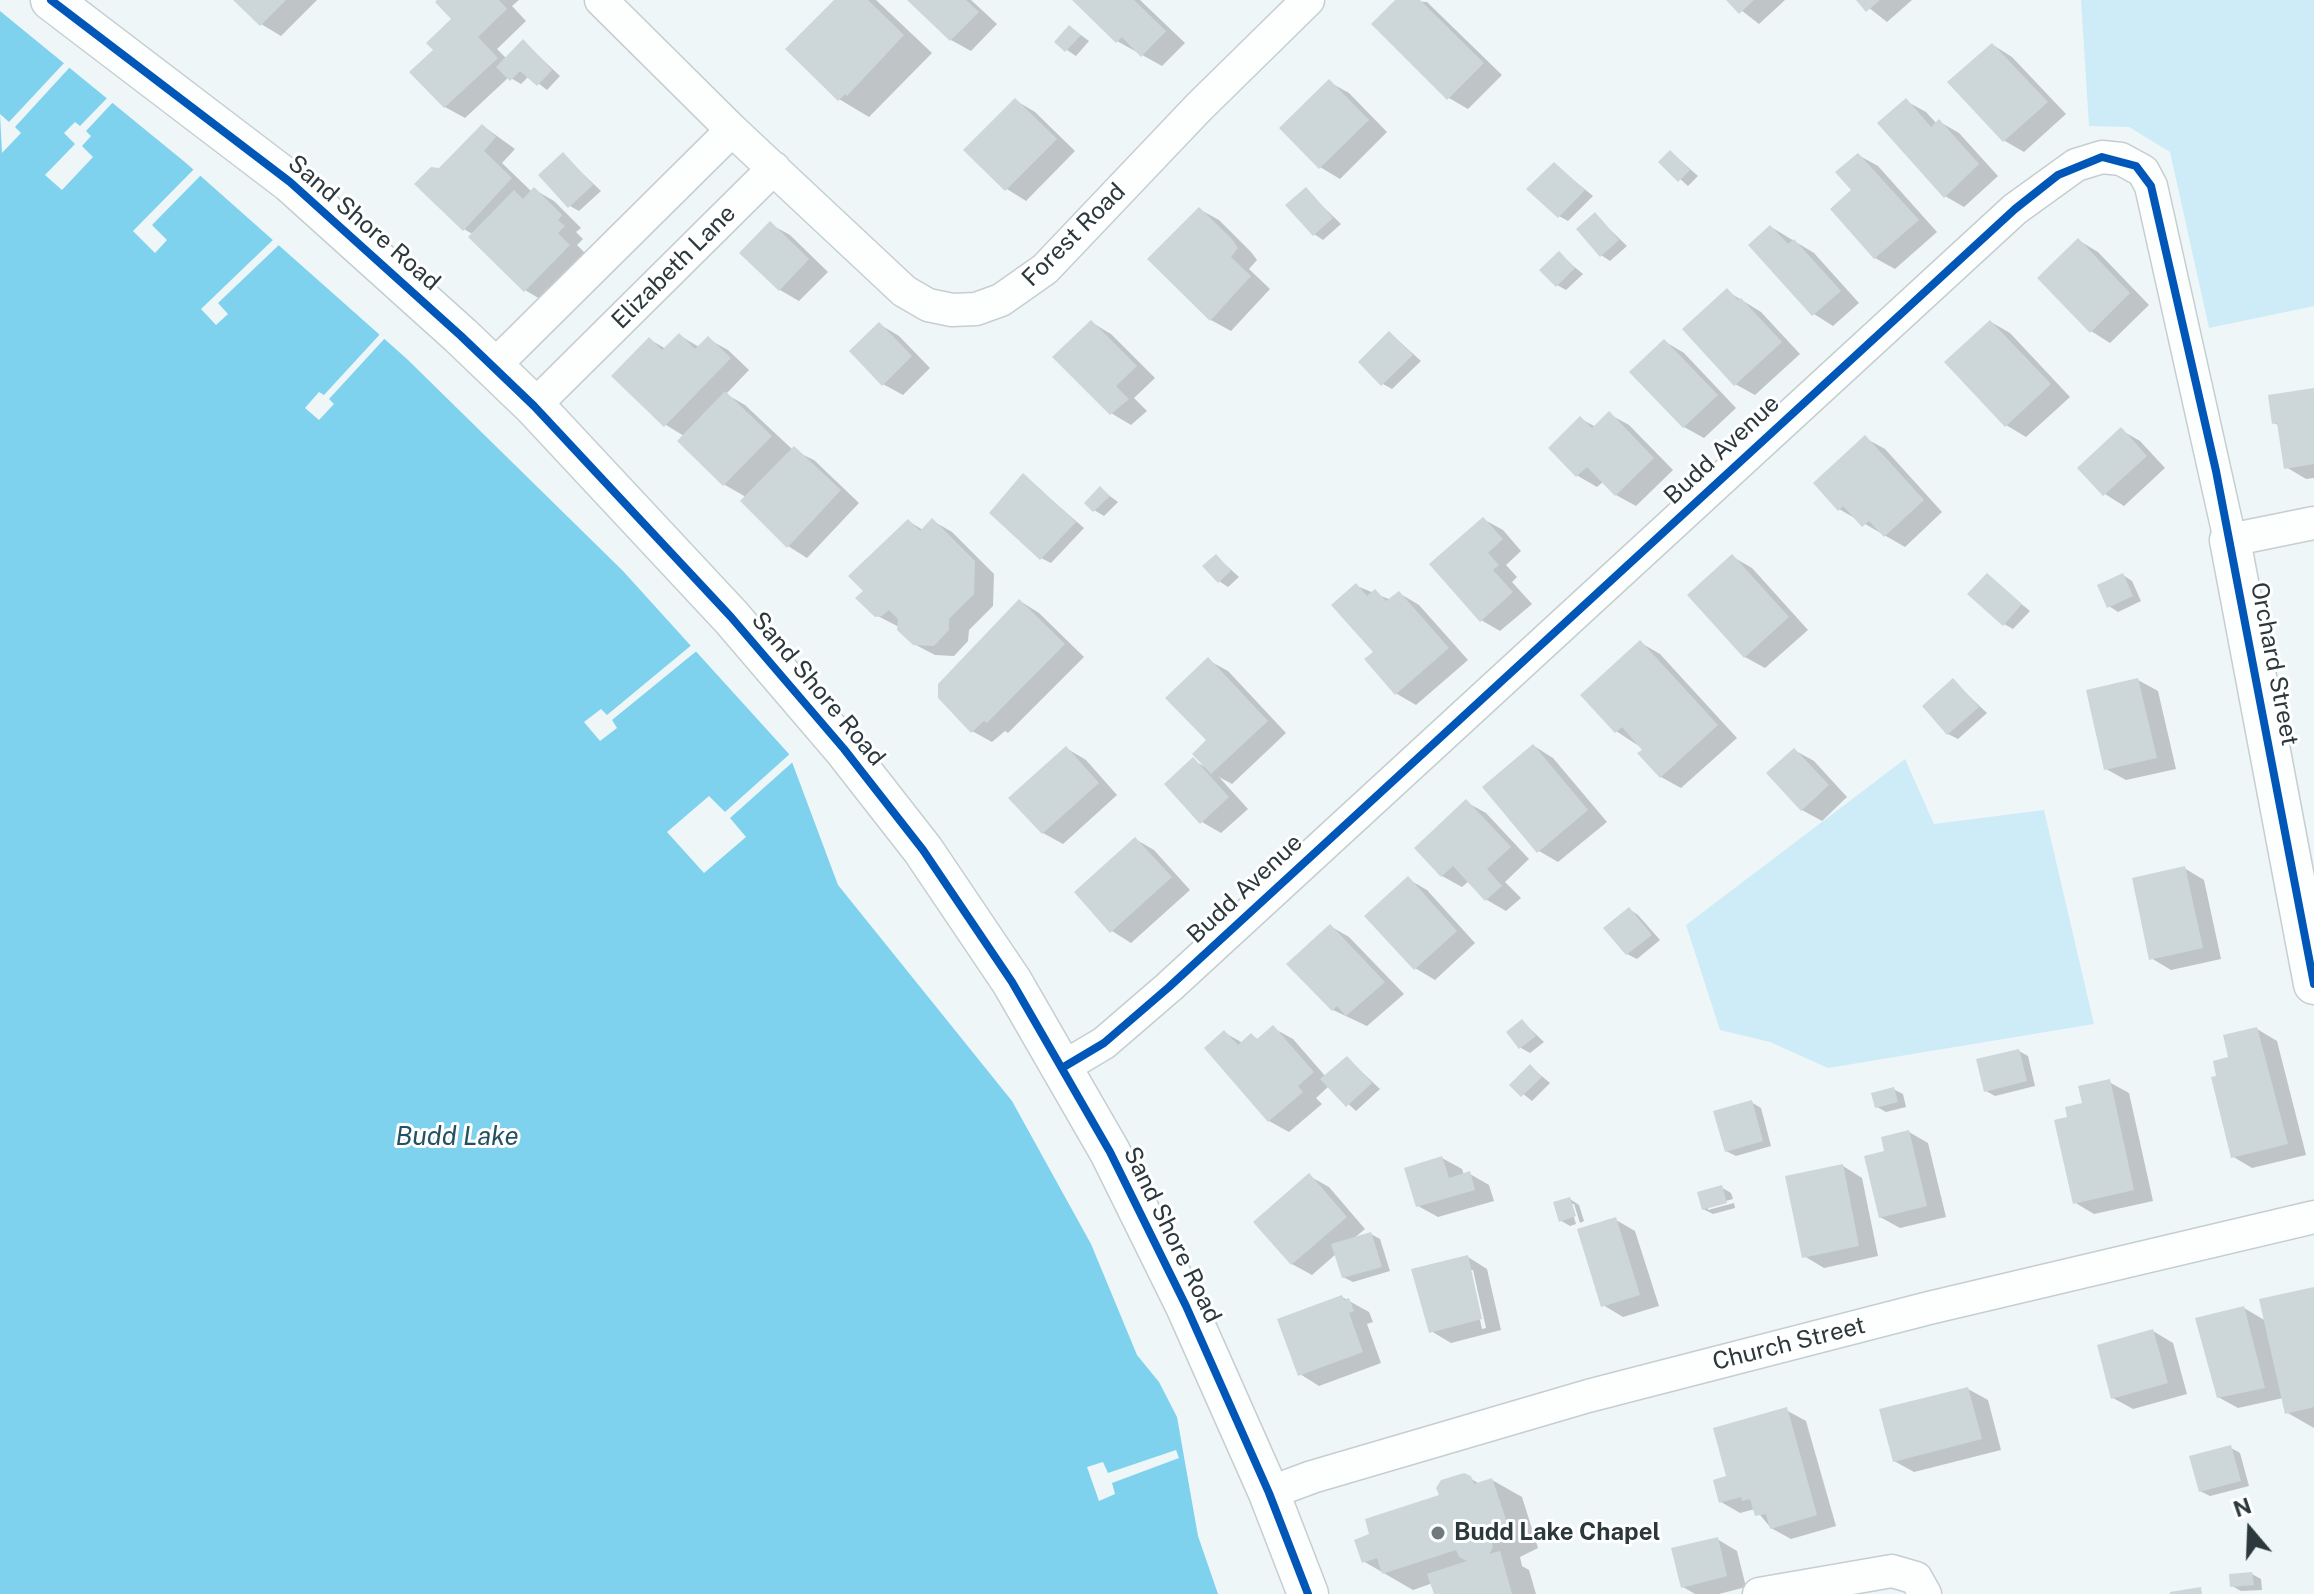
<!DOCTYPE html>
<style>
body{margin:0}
#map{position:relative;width:2314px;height:1594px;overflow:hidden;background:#eff6f8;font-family:"Public Sans",sans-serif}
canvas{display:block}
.north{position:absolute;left:2210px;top:1490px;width:80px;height:80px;-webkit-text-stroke:6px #fff;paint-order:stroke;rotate:341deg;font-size:22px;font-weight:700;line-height:32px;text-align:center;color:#2b383c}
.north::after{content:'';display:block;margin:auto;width:28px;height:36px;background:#2b383c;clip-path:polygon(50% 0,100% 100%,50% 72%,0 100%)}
</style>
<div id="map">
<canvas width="2314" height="1594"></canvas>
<div class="north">N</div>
</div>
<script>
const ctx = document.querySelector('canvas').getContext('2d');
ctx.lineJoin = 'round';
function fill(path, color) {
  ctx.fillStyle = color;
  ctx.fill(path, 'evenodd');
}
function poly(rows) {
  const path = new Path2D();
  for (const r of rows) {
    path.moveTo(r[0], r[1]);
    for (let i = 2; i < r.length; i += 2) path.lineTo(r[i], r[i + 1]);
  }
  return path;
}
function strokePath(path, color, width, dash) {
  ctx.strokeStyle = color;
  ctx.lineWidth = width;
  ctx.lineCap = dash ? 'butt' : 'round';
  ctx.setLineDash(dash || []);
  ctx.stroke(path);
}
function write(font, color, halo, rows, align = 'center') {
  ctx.font = font + ' "Public Sans",sans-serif';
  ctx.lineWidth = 6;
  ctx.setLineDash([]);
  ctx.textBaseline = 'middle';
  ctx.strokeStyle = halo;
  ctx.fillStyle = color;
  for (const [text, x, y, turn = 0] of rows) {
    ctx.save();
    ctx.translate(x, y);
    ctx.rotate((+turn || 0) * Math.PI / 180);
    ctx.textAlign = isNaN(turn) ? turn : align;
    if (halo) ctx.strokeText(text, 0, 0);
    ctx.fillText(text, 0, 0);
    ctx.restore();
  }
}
const green = poly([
 [2081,0,2314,0,2314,306,2209,328,2170,152,2129,127,2089,126],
 [1905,759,1934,824,2044,810,2094,1024,1828,1068,1770,1042,1720,1030,1686,925]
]);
const water = poly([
 [0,11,186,163,407,359,623,571,789,754,838,885,1012,1101,1091,1244,1137,1355,1159,1382,1177,1417,1198,1536,1218,1594,0,1594]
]);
const pier = poly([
 [61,55,83,73,81,76,70,67,15,127,21,133,2,153,0,114,9,122,65,62],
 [110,95,115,100,86,131,91,136,82,146,93,157,62,190,45,175,75,144,64,133,75,122,80,126],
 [196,167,202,174,152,225,167,240,155,253,133,231],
 [276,237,281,243,218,303,228,314,216,325,201,309],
 [382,332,387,336,329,399,334,404,319,420,305,408,319,392,324,395],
 [694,643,699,649,612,720,617,728,600,741,584,722,601,709,607,715],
 [792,752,795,760,730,818,746,837,704,873,667,832,709,796,725,812],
 [1176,1450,1179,1458,1112,1483,1115,1494,1099,1501,1087,1467,1103,1462,1108,1473]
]);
const shadow = poly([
 [235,0,317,0,281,36,261,24],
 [440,0,519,0,512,6,526,21,497,49,507,59,524,42,560,76,547,90,529,76,521,84,509,77,465,118,445,107,436,50,454,20],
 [837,0,876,0,932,53,869,117,839,99],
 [910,0,971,0,997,24,971,51,951,40],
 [1075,0,1140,0,1185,43,1162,66,1117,41],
 [1398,0,1427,2,1502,75,1468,109,1449,98],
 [1728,0,1785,0,1759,24],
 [1859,0,1912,0,1887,22],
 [1070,27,1089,41,1076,56,1067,50],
 [1993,45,2012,57,2066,114,2024,152,2005,141,1950,82],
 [1329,82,1349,93,1387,132,1340,179,1320,167],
 [1015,100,1035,112,1075,151,1026,201,1007,189,966,150],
 [1906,101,1926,112,1937,124,1940,122,1959,133,1998,176,1964,207,1945,196],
 [483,126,515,149,502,163,532,192,535,190,554,201,581,228,576,232,583,239,577,245,589,257,545,302,525,290,474,235,464,229],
 [1671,152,1698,176,1688,186,1661,162],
 [563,155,601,191,579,211,570,206],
 [1858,155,1878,166,1937,232,1895,269,1875,258,1854,191],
 [1554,164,1593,196,1568,221,1559,216],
 [1306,190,1341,224,1323,240,1314,234],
 [1199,209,1219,220,1251,252,1257,260,1249,269,1270,289,1231,331,1211,320,1150,259],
 [1595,215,1627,246,1610,261,1601,255],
 [770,224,790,235,828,272,799,301,780,290],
 [1771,227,1814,253,1859,303,1833,326,1814,314],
 [2078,240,2098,252,2149,305,2110,343,2091,331],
 [1559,254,1583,274,1566,290,1557,285],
 [1727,291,1761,312,1800,354,1755,395,1735,384],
 [1091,322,1111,334,1155,378,1134,398,1147,411,1131,425,1111,413],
 [1991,322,2010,333,2070,397,2026,437,2006,425],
 [879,324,899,336,930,368,903,395,883,384],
 [1390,333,1421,361,1392,389,1383,384],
 [679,335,699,347,708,339,728,350,749,370,726,394,745,405,793,450,814,460,859,503,807,558,788,546,746,497,725,485,679,441,684,436,666,425,614,376,649,339,666,349],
 [1664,341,1684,353,1736,408,1704,438,1684,427],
 [2314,390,2314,478,2306,479,2286,467,2280,426,2274,423],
 [1609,414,1629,425,1673,470,1636,506,1616,495,1604,481,1597,487,1578,476,1550,448,1581,419,1596,427],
 [2121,430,2140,441,2165,468,2124,506,2105,494,2080,468],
 [1865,438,1885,449,1942,512,1905,547,1839,509],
 [1024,476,1084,528,1051,563,1041,558],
 [1100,489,1118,502,1104,516,1094,510],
 [1483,519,1503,530,1521,551,1506,565,1517,577,1512,582,1532,604,1500,631,1481,620],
 [908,521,923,530,933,521,952,532,994,574,993,606,969,630,968,641,954,656,935,655,914,644,899,627,876,615,866,591],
 [1216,556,1239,577,1228,587,1219,581],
 [1733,557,1752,568,1808,630,1765,668,1745,657],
 [2123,575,2132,581,2141,601,2118,612,2109,606],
 [1987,576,2030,611,2013,629,2004,624],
 [1357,586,1391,600,1399,593,1419,605,1468,660,1416,705,1397,694,1367,660,1375,652],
 [1020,601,1039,613,1084,657,1008,733,1005,731,992,742,972,731],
 [1641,643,1660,654,1737,738,1681,788,1661,777,1645,750,1616,731],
 [1208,660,1228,671,1286,733,1232,784,1219,777,1248,809,1221,833,1202,822,1193,760,1205,767],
 [2138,680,2158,691,2176,769,2126,780,2106,769],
 [1953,681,1987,713,1958,739,1948,734],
 [1534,746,1553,758,1607,822,1558,862,1539,851],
 [1066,748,1086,760,1117,795,1063,844,1043,833],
 [1794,750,1814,761,1847,797,1822,821,1802,810],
 [1466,802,1486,813,1529,859,1505,882,1521,898,1506,911,1487,900,1469,881,1462,887,1442,876,1416,848],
 [1135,839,1154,850,1190,890,1131,943,1112,931],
 [2184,868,2204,880,2221,959,2171,970,2151,958],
 [1408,879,1427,890,1475,943,1435,980,1415,968],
 [1629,909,1638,915,1660,940,1637,959,1627,954],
 [1330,926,1349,937,1404,994,1367,1026,1333,1010],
 [1522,1021,1544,1042,1530,1053,1521,1048],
 [1273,1028,1293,1039,1326,1077,1347,1058,1380,1089,1356,1111,1329,1086,1316,1098,1322,1104,1289,1132,1269,1121,1225,1033,1243,1043,1251,1035,1259,1040],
 [2257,1029,2277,1041,2306,1155,2252,1168,2232,1156,2230,1059],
 [2019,1051,2028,1056,2035,1086,1995,1096,1986,1091],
 [1531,1067,1550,1083,1532,1101,1512,1085],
 [2109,1082,2129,1093,2153,1201,2094,1214,2074,1202,2069,1119],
 [1893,1089,1903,1094,1906,1107,1886,1112,1877,1107],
 [1751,1102,1761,1108,1771,1146,1736,1156,1726,1151],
 [1909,1132,1928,1143,1946,1217,1900,1228,1880,1217,1887,1153],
 [1442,1158,1462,1169,1464,1175,1470,1174,1489,1185,1494,1201,1438,1217,1418,1206],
 [1843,1166,1862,1178,1878,1256,1824,1268,1804,1256],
 [1309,1176,1329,1187,1365,1229,1353,1239,1371,1234,1380,1239,1390,1271,1353,1282,1343,1277,1336,1254,1312,1275,1292,1264],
 [1721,1187,1731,1193,1733,1199,1708,1206,1708,1210,1734,1203,1735,1208,1713,1214,1703,1209],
 [1570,1199,1579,1205,1584,1221,1580,1223,1574,1204,1570,1204,1576,1224,1570,1226,1560,1220],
 [1616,1220,1635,1231,1659,1306,1623,1317,1603,1305],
 [1468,1257,1487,1269,1501,1330,1451,1343,1431,1331],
 [1469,1270,1473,1270,1486,1328,1482,1329],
 [2314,1289,2314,1428,2286,1412,2283,1398,2238,1408,2218,1397,2244,1308,2266,1321],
 [1342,1297,1369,1312,1373,1322,1367,1324,1381,1363,1319,1386,1300,1374],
 [2153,1331,2173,1343,2187,1394,2133,1409,2113,1398],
 [1968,1389,1988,1400,2001,1450,1914,1472,1894,1461],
 [1786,1410,1806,1421,1836,1526,1791,1539,1771,1528,1755,1509,1740,1513,1721,1502,1729,1477],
 [2231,1448,2240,1453,2249,1486,2210,1496,2200,1491],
 [1464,1475,1480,1484,1492,1480,1522,1497,1538,1548,1520,1557,1522,1566,1529,1570,1536,1594,1436,1594,1433,1583,1413,1590,1363,1561],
 [1717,1539,1737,1551,1746,1587,1719,1594,1695,1594,1683,1587],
 [2252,1574,2261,1579,2262,1590,2241,1591,2232,1586]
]);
const building = poly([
 [233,0,286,0,260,26],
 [437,0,499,0,507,9,478,37,498,58,444,108,409,72,433,50,426,43,451,19,435,2],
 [834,0,868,0,904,35,847,96,845,94,838,101,785,49],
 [907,0,966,0,979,12,950,41],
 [1072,0,1134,0,1166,31,1141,57,1122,37,1116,43],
 [1395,0,1420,0,1484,63,1447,100,1371,24],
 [1726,0,1754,0,1739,14],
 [1856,0,1880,0,1866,12],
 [1069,25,1081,35,1065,52,1054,42],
 [523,39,552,70,537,86,520,71,510,81,496,67],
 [1992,43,2048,102,2003,142,1947,82],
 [1329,79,1369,120,1319,169,1279,128],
 [1015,98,1057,139,1005,191,963,150],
 [1906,98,1931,127,1939,119,1979,164,1944,198,1877,123],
 [482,124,496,137,484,151,512,178,463,231,414,184,431,167,439,168],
 [1670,150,1690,170,1678,182,1658,162],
 [563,152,593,185,568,208,538,175],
 [1858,153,1919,220,1874,259,1830,209,1851,190,1835,172],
 [1554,162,1585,190,1558,218,1526,189],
 [534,187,562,215,558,220,565,226,558,233,570,245,524,292,468,237,514,190,523,199],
 [1306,187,1333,218,1313,236,1285,205],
 [1199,207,1232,239,1238,248,1231,257,1251,276,1210,321,1147,259],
 [1595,212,1619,240,1600,257,1576,229],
 [770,221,809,259,779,291,739,253],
 [1770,225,1788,244,1794,239,1841,291,1812,316,1748,245],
 [2078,238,2130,293,2090,333,2037,278],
 [1559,251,1575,268,1556,287,1539,270],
 [1727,288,1738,300,1741,298,1782,342,1734,386,1682,329],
 [1091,320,1137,366,1116,386,1129,399,1110,415,1052,357],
 [1990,320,2051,384,2005,427,1944,362],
 [879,322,912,356,882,386,849,351],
 [1389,331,1413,355,1381,386,1358,362],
 [679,333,695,349,708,336,731,358,664,427,611,376,649,337,662,350],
 [1664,339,1718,395,1683,428,1629,372],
 [2314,388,2314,464,2284,469,2277,423,2272,424,2268,395],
 [725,391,772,436,723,486,677,441],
 [1609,411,1654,458,1615,496,1587,467,1576,477,1548,448,1580,416,1592,428],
 [2121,427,2147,456,2103,496,2077,468],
 [1865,435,1924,500,1884,537,1869,521,1862,527,1843,506,1838,511,1813,483],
 [794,446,841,490,787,548,740,501],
 [1023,473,1076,522,1040,560,989,513],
 [1100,486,1110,496,1093,512,1084,503],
 [1483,517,1503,539,1488,553,1499,565,1493,570,1513,592,1480,622,1429,564],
 [932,518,975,561,974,594,949,619,949,630,934,646,913,645,897,630,898,619,889,610,882,616,875,617,855,598,863,591,848,576,908,519,920,531],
 [1216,554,1231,571,1218,583,1202,566],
 [1732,554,1789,617,1744,658,1687,595],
 [1987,573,2022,604,2003,626,1967,594],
 [2123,573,2133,596,2107,608,2097,585],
 [1356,583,1367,596,1375,589,1386,601,1399,591,1449,648,1395,695,1364,659,1373,652,1331,605],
 [1019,599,1065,644,987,723,984,721,971,733,938,698,938,684],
 [1640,640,1718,725,1660,778,1637,753,1642,750,1622,727,1615,733,1580,695],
 [1208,657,1268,721,1211,774,1192,754,1206,740,1165,698],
 [1953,678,1979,707,1947,735,1922,706],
 [2138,678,2157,758,2104,770,2086,690],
 [1533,744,1588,810,1537,853,1482,787],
 [1066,746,1099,783,1042,834,1008,798],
 [1794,748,1829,785,1801,811,1766,773],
 [1193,757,1229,797,1200,824,1164,784],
 [1466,799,1511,847,1487,869,1502,886,1485,901,1453,866,1441,877,1414,848],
 [1135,837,1172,877,1110,933,1074,892],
 [2185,866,2203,948,2149,960,2132,878],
 [1408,876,1457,931,1414,970,1364,916],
 [1629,907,1652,935,1626,955,1603,928],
 [1330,924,1385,982,1346,1016,1337,1006,1332,1011,1286,964],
 [1522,1019,1536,1036,1519,1049,1506,1032],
 [1273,1025,1314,1072,1298,1086,1303,1092,1268,1122,1204,1048,1224,1030,1238,1045,1251,1033,1257,1039],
 [2257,1027,2288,1144,2231,1158,2211,1077,2216,1076,2213,1061,2228,1057,2223,1035],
 [2019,1049,2027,1081,1984,1092,1976,1059],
 [1347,1056,1372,1083,1346,1107,1320,1079],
 [1530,1064,1542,1077,1521,1097,1509,1085],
 [2110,1079,2134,1190,2073,1204,2054,1120,2067,1117,2065,1107,2082,1103,2078,1086],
 [1894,1087,1898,1102,1875,1108,1871,1093],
 [1752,1100,1763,1141,1725,1152,1713,1111],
 [1909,1130,1927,1206,1879,1218,1864,1156,1884,1151,1881,1137],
 [1442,1156,1449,1178,1470,1171,1475,1190,1416,1207,1404,1168],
 [1843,1164,1859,1246,1802,1258,1785,1176],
 [1309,1173,1347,1217,1291,1265,1253,1222],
 [1722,1185,1727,1203,1702,1210,1697,1192],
 [1570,1197,1576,1216,1559,1222,1553,1202],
 [1616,1217,1640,1295,1601,1307,1577,1229],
 [1371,1232,1382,1267,1342,1278,1331,1244],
 [1468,1255,1482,1319,1429,1333,1411,1269],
 [2314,1287,2314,1407,2285,1414,2259,1299],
 [1342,1295,1344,1300,1349,1298,1354,1311,1349,1313,1363,1352,1298,1376,1277,1319],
 [2244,1306,2265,1388,2217,1398,2195,1318],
 [2153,1329,2168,1383,2111,1399,2097,1345],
 [1968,1387,1982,1439,1893,1462,1879,1409],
 [1787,1407,1817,1515,1770,1529,1766,1514,1755,1516,1750,1499,1742,1501,1741,1497,1719,1503,1713,1480,1726,1476,1713,1428],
 [2231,1445,2241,1481,2199,1492,2189,1456],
 [1464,1473,1471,1476,1474,1484,1492,1478,1510,1531,1491,1540,1493,1547,1489,1554,1500,1551,1512,1594,1434,1594,1427,1574,1467,1561,1459,1557,1456,1550,1382,1574,1377,1558,1362,1563,1354,1540,1369,1534,1365,1519,1439,1495,1436,1488,1441,1480],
 [1718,1537,1727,1576,1681,1588,1671,1548],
 [2252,1572,2254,1585,2230,1587,2229,1574],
 [2201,1587,2202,1594,2170,1594,2170,1592]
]);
const minor = poly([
 [601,0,732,130,904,291,928,305,952,310,976,309,1001,300,1045,269,1199,107,1308,0],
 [493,367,732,130],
 [534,406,774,168],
 [1062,1068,1104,1043,1169,987,2015,209,2076,165,2102,157,2121,159,2143,171,2151,186,2230,540,2314,523],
 [1269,1493,1312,1477,1588,1396,1929,1308,2314,1217],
 [1759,1594,1892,1571,1916,1578,1925,1594]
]);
const tertiary = poly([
 [51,0,290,182,461,336,534,406,731,617,844,749,923,850,1012,982,1110,1152,1186,1306,1269,1493,1308,1594],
 [2230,540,2314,984]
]);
const cycleway = poly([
 [51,0,290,182,461,336,534,406,731,617,844,749,923,850,1012,982,1110,1152,1186,1306,1269,1493,1308,1594],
 [1062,1068,1104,1043,1169,987,2015,209,2058,175,2102,157,2136,166,2151,186,2216,471,2314,984]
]);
const markers = [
 [1438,1533,8,"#707a7e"]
];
const streetNames = [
 ["Sand Shore Road",364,223,41],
 ["Forest Road",1074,235,-45],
 ["Elizabeth Lane",674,267,-45],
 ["Budd Avenue",1722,450,-43],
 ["Orchard Street",2274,664,79],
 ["Sand Shore Road",818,689,50],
 ["Budd Avenue",1245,889,-43],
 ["Sand Shore Road",1172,1235,64],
 ["Church Street",1789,1344,-14]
];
const poiNames = [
 ["Budd Lake Chapel",1454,1533]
];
const waterNames = [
 ["Budd Lake",457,1137]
];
fill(green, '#cdecf7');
fill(water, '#7fd2ee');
fill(pier, '#eff6f8');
fill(shadow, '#0003');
fill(building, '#cdd6d9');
strokePath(minor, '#c5ced1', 35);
strokePath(tertiary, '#c5ced1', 43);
strokePath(minor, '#fdfefe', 32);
strokePath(tertiary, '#fdfefe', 40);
strokePath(cycleway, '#0057b8', 8);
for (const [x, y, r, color] of markers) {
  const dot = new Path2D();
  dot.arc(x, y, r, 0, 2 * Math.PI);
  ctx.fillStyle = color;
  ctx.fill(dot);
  strokePath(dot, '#fff', 3);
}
write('24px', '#2b383c', '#fff', streetNames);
write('bold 24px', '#2b383c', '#fff', poiNames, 'left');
write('italic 26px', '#215162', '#fff', waterNames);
</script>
